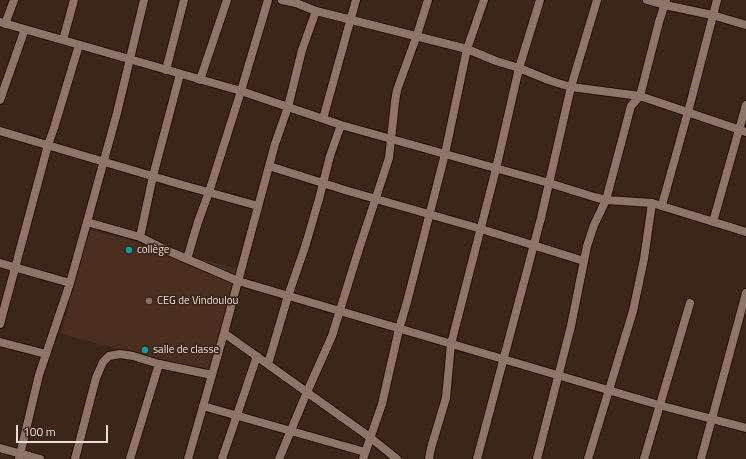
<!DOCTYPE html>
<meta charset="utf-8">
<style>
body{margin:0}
#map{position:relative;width:746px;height:459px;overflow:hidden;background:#3c261a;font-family:"Titillium Web",sans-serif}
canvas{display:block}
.scale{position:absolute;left:16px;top:425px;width:92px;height:18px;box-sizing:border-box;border:2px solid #ecddd6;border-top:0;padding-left:5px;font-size:12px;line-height:14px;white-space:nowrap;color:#ecddd6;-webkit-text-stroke:3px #3c261a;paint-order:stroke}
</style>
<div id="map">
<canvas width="746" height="459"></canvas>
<div class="scale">100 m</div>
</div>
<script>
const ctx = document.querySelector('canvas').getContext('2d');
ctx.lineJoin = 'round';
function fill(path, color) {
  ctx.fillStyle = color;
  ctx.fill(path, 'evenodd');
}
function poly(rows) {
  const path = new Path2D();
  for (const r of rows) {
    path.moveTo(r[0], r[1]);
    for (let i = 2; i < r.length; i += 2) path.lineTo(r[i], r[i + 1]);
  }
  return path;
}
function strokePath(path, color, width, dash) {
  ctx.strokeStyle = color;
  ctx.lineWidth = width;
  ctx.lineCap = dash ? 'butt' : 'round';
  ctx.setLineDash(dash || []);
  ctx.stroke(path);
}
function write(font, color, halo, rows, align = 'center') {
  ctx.font = font + ' "Titillium Web",sans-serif';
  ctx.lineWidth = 3.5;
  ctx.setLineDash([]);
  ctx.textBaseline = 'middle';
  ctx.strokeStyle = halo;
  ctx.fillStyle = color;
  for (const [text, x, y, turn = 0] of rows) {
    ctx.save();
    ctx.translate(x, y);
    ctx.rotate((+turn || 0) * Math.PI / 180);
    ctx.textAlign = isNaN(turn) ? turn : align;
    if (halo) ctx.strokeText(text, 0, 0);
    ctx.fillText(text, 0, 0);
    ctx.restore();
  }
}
const built = poly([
 [88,229,237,269,211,373,61,334]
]);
const minor = poly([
 [282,0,296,3,316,11,467,49,496,61,519,68,551,81,571,87,640,96,746,132],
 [647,0,665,5,712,15,746,25],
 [0,22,241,91,341,125,549,183,594,197,606,200,652,203,746,232],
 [5,24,14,0],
 [63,40,74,0],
 [166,70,184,0],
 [200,80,227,0],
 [0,100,25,29],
 [323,119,356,0],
 [0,131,179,184,258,206],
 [269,166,348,191,481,229,584,261],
 [662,205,691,101,717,0],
 [87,222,117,113,144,0],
 [713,222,746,105],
 [140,237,153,176,180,74],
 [187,259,198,222,209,192,241,91,268,0],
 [0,263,70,283],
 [0,324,48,145,54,128,79,45],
 [224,333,371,438,397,459],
 [0,342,46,354],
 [268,364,288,296,306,244,319,199,330,156,341,125],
 [203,406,365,452],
 [0,448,40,459],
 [19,459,39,375,70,283,87,222,140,237,166,250,238,281,659,405,746,428],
 [75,459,96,378,103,362,109,356,120,354,133,356,159,364,212,375],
 [130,459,159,364],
 [188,459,224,333,275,144,288,107,302,50,316,11],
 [222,459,257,356],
 [279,459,307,392,332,336,358,252,389,158,395,102,397,90,417,35,428,0],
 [363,459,382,404,399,329,407,302,445,154,467,49,484,0],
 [429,459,431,448,446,398,451,344,496,169,519,68,540,0],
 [477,459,541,218,571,87,597,0],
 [537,459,571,326,587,246,594,225,606,200,631,106,640,96,659,22,666,0],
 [588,459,633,311,644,259,652,203],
 [644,459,690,303],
 [701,459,746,293]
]);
const markers = [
 [129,250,4,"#0f9aa8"],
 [149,301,4,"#8d6e63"],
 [145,350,4,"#0f9aa8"]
];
const poiNames = [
 ["collège",137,250],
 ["CEG de Vindoulou",157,301],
 ["salle de classe",153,350]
];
fill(built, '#4a2f20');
strokePath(minor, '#220f04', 10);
strokePath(minor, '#8f7567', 8);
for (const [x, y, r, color] of markers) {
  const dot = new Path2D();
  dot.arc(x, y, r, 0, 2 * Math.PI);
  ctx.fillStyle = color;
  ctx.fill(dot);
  strokePath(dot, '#3c261a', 1.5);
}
write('11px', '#ecddd6', '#3c261a', poiNames, 'left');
</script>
